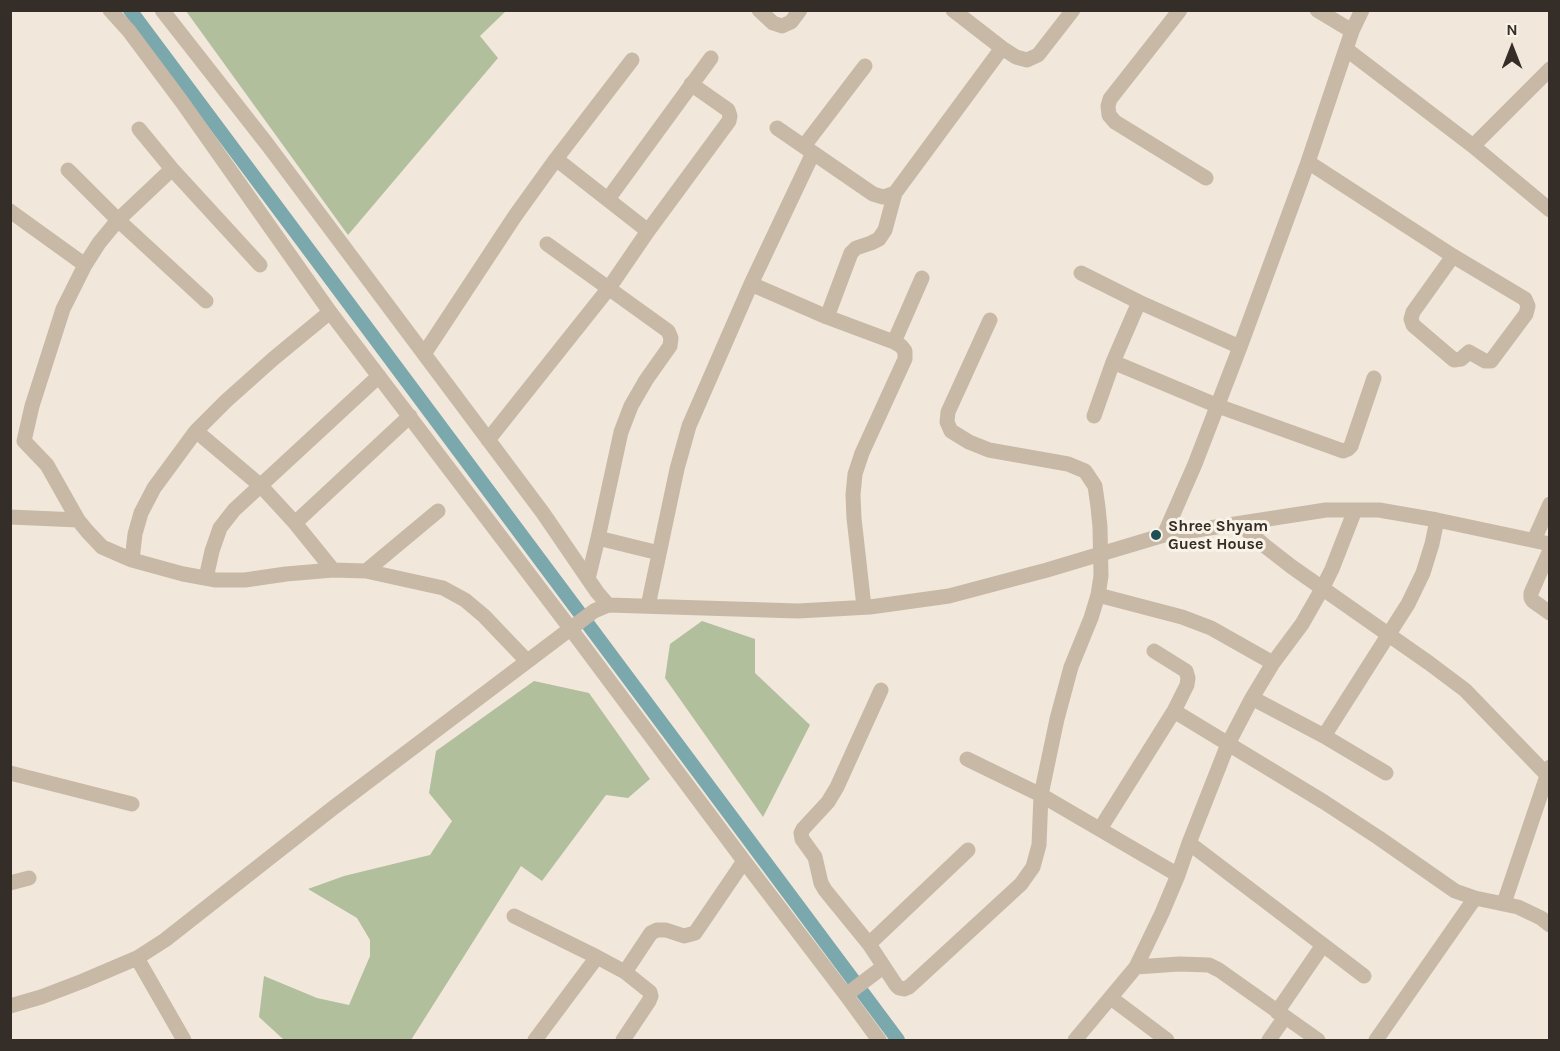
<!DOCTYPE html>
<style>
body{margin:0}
#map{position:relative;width:1560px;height:1051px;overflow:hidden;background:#f1e8db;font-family:Karla,sans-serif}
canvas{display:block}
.frame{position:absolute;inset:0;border:12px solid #352d28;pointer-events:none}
.north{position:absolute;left:1482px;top:18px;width:60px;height:60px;-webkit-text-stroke:4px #f9f2e7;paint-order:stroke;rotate:0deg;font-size:16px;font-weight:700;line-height:24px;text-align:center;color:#352d28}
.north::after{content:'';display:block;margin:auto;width:21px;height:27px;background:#352d28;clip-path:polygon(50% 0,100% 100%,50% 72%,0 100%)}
</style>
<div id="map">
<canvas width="1560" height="1051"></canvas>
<div class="frame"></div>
<div class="north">N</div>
</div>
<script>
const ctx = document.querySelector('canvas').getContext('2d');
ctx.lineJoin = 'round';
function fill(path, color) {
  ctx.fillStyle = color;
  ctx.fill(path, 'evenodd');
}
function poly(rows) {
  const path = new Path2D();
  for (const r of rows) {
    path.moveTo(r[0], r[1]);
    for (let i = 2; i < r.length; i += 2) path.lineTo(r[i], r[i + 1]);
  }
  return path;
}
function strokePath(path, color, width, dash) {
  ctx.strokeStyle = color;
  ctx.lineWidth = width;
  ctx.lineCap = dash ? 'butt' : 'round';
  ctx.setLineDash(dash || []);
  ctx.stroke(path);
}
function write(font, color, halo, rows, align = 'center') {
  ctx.font = font + ' Karla,sans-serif';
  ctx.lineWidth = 6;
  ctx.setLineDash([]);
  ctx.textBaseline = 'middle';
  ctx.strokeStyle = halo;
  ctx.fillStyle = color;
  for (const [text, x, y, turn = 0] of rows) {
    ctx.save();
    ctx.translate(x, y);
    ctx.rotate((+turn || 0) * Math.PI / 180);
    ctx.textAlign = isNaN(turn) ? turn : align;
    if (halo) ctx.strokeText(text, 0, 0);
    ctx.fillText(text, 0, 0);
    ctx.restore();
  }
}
const green = poly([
 [186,11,506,11,480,36,498,58,348,235],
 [702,621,755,639,755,673,810,725,763,817,665,678,670,644],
 [534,681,589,693,650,779,628,798,606,795,542,881,521,866,411,1040,284,1040,259,1017,264,976,317,998,349,1005,370,956,370,940,357,918,308,889,344,876,430,855,452,821,429,793,436,751]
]);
const canal = poly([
 [130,10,898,1040]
]);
const minor = poly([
 [110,10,129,31,182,102,330,312,570,628,744,861,846,995,879,1040],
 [162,10,267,144,543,513,597,592,608,605],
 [759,10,773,23,782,26,791,22,800,10],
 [953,10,1002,48,1016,57,1027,60,1038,55,1073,10],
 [1180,10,1110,99,1108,106,1109,115,1115,122,1206,178],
 [1317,10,1352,31],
 [1346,49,1473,146,1550,210],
 [777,128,873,194,883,197,895,193,1002,48],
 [139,129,172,169,260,265],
 [804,146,865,66],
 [1473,146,1550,69],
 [556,159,648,231],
 [1308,162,1453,256,1525,299,1528,306,1526,314,1491,361,1485,361,1469,352,1461,359,1454,360,1413,325,1411,319,1413,312,1453,256],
 [68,170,118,220,206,301],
 [608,199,711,58],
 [10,211,85,265],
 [547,244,668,331,671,338,670,346,646,380,631,406,621,432,598,538],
 [1081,273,1139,302,1240,347],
 [751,284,827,317,894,342,901,346,905,351,905,359,862,453,855,474,853,495,854,518,864,607],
 [827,317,851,253,856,248,871,243,879,239,885,230,895,193],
 [990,320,948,412,947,422,951,431,969,442,989,450,1068,464,1085,471,1095,486,1098,507,1100,527,1101,576,1098,595,1182,617,1211,628,1273,663],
 [894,342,922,278],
 [424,354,515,216,556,159,632,60],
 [1113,362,1218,406,1343,451,1348,449,1351,446,1374,378],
 [1094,416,1113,362,1139,302],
 [196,431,261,486,295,523,333,570],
 [488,440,609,288,648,231,729,121,730,116,728,110,691,84],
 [10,517,78,520,87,531,102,547,132,560,183,574,216,580,245,580,286,574,333,570,366,571,443,588,465,600,484,616,527,661],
 [78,520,47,465,24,441,32,406,63,309,85,265,99,243,118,220,172,169],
 [295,523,410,416],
 [1240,524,1265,546,1292,567,1429,663,1465,690,1550,778],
 [1164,535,1326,510,1379,510,1437,520,1550,544],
 [1534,540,1550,504],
 [1550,550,1531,593,1531,598,1533,601,1550,613],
 [132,560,135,534,141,513,154,488,196,431,226,401,273,359,330,312],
 [366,571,438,511],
 [206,578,212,551,220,528,234,510,379,376],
 [588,579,598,538,659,553],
 [648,606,677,469,689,426,751,284,813,153],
 [881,690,837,787,828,802,803,829,801,833,802,839,815,857,821,883,825,890,869,944,896,985,899,988,904,989,909,987,1021,884,1033,867,1039,845,1041,795,1057,719,1071,667,1091,618,1098,595],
 [1252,698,1273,663,1302,624,1322,589,1332,569,1355,510],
 [1174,711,1324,802,1379,838,1455,891,1475,898,1518,907,1541,918,1550,925],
 [1324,736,1408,604,1423,573,1432,544,1437,520],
 [967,759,1041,795,1178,875],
 [10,773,132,804],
 [1100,829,1174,711,1187,685,1188,678,1186,671,1154,651],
 [1189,843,1364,976],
 [10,883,29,878],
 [1504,903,1550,767],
 [514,916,597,957,625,972,650,992,651,996,649,1001,623,1040],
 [869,944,968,850],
 [137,958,184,1040],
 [1136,967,1179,964,1209,965,1219,970,1318,1040],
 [625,972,651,933,657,930,666,930,684,936,695,933,744,861],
 [846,995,883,967],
 [1111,998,1167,1040],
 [10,1006,41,997,83,981,137,958,165,940,333,808,594,611,608,605,798,611,870,607,949,596,1047,570,1164,535,1195,464,1240,347,1308,162,1352,31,1362,10],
 [1277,1012,1323,945],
 [535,1040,597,957],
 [1075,1040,1136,967,1162,913,1178,875,1189,843,1228,744,1252,698,1324,736,1386,773],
 [1269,1040,1285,1017],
 [1376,1040,1475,898]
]);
const markers = [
 [1156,535,6,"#1f4e55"]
];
const poiNames = [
 ["Shree Shyam",1168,526],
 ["Guest House",1168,544]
];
fill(green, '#b1bf9c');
strokePath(canal, '#7ba8ad', 14);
strokePath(minor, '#c8b9a7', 15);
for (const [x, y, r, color] of markers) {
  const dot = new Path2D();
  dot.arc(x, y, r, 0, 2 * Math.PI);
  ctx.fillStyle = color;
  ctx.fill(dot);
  strokePath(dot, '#f9f2e7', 2);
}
write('bold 16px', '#352d28', '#f9f2e7', poiNames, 'left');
</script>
